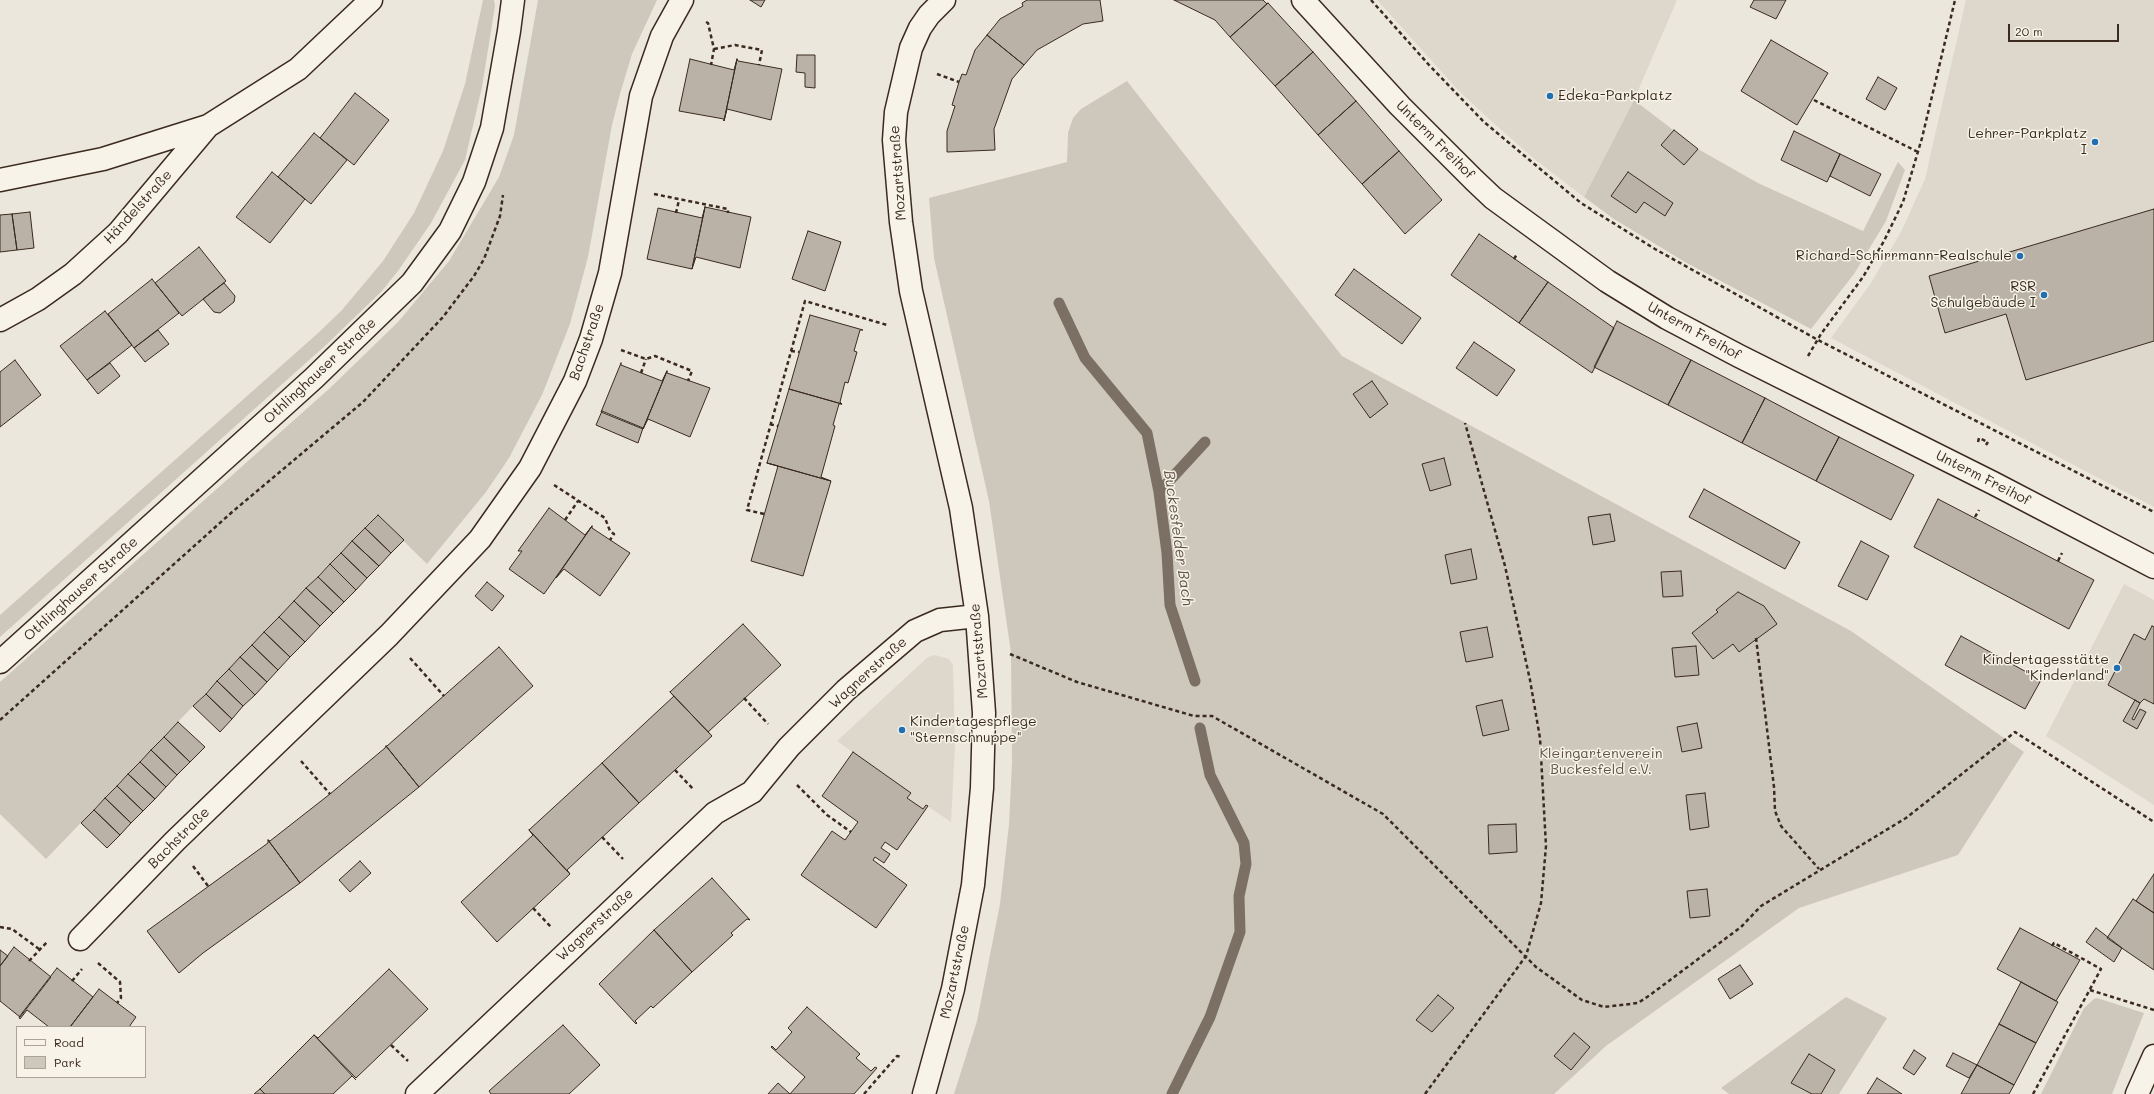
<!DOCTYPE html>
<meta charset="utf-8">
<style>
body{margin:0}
#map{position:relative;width:2154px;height:1094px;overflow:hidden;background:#ece7dc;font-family:Mali,sans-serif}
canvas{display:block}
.legend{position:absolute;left:16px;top:1026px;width:130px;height:52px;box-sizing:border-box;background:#f7f3e8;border:1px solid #aca397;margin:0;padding:5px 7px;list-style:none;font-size:12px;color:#3b2a1e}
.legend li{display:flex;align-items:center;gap:8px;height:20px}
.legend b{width:20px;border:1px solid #aca397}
.scale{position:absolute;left:2008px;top:24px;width:111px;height:18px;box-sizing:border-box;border:2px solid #3b2a1e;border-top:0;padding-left:5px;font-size:12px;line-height:14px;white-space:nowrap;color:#3b2a1e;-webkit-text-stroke:3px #f7f3e8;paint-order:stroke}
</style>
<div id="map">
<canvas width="2154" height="1094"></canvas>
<ul class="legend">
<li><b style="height:5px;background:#f7f3e8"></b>Road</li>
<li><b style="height:11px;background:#cec8bc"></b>Park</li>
</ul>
<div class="scale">20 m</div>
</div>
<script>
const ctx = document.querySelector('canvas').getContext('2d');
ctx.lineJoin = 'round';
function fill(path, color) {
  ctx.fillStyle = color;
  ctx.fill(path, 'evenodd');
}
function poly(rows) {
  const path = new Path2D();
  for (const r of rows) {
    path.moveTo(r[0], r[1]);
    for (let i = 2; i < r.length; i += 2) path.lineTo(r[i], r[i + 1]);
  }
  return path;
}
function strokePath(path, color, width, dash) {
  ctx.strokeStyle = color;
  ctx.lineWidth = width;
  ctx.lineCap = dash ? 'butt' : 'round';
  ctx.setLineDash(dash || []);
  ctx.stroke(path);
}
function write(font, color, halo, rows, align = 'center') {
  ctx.font = font + ' Mali,sans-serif';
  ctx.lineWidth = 3;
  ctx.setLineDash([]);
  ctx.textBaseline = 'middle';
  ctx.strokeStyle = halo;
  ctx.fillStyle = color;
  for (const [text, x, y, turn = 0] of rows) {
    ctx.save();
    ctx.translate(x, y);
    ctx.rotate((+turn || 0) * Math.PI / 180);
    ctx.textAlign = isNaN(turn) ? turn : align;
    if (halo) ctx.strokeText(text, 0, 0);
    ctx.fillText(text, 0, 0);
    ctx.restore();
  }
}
const built = poly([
 [1377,0,1677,0,1634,100,1584,197,1533,158,1488,118,1459,91],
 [1966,0,2154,0,2154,507,1831,338,1871,283,1902,230,1925,179],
 [2124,584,2154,600,2154,805,2046,736],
 [935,655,949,659,953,665,955,746,951,822,926,805,923,809,907,798,910,793,837,741,928,657]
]);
const green = poly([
 [483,0,494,0,495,6,482,87,465,160,431,223,398,271,381,292,327,344,0,637,0,615,317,334,342,310,383,261,414,213,443,151,465,84],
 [538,0,657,0,632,54,620,94,612,125,588,257,570,324,542,395,509,458,486,492,427,564,377,515,46,859,0,814,0,682,330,388,398,322,449,261,499,177,514,135],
 [1127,81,1342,356,1851,631,2024,752,1958,855,1799,908,1606,1046,1554,1094,954,1094,977,1021,1000,904,1009,824,1012,762,1011,653,989,501,934,258,929,198,1067,162,1068,133,1073,118,1081,109],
 [1634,100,1698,149,1758,183,1863,231,1898,162,1905,170,1886,221,1854,274,1811,329,1685,262,1614,219,1584,197],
 [1846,997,1887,1018,1839,1094,1729,1094,1721,1088],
 [2097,998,2144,1013,2112,1094,2041,1094,2084,1008,2094,999]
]);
const stream = poly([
 [1059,303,1085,358,1147,433,1159,492,1167,553,1170,605,1195,681],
 [1159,492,1205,442],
 [1172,1094,1210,1017,1240,932,1239,896,1246,864,1244,843,1210,775,1200,728]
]);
const building = poly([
 [750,0,765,0,761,7,750,0],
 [1027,0,1100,0,1103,21,1083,24,1037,50,1024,65,987,35,1000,19,1023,6,1022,3,1027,0],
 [1174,0,1263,0,1267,4,1230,37,1215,20,1174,0],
 [1754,0,1786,0,1776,19,1750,7,1754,0],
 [1268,3,1313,52,1275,86,1230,37,1268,3],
 [987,35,1024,65,1012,79,994,129,995,150,947,152,947,131,955,106,952,105,959,82,962,74,966,75,975,50,987,35],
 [1771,40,1828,73,1797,125,1741,91,1771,40],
 [1313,52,1356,101,1318,135,1275,86,1313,52],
 [797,55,815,55,815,88,805,87,805,73,796,72,797,55],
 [690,59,734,70,737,59,724,121,724,119,679,111,690,59],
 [737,59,738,61,782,69,771,120,727,109,724,121,737,59],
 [1878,77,1897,88,1885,110,1866,99,1878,77],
 [355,93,389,120,354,165,320,138,355,93],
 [1356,101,1399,151,1362,184,1318,135,1356,101],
 [1674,130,1698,149,1684,165,1661,145,1674,130],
 [1794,131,1840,154,1827,182,1781,160,1794,131],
 [314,133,347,160,311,204,278,177,314,133],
 [1399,151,1442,200,1405,234,1362,184,1399,151],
 [1840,154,1881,174,1870,196,1830,176,1840,154],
 [272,172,305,199,270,243,236,217,272,172],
 [1628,172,1673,203,1665,216,1644,202,1636,213,1611,196,1628,172],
 [705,207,692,269,647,259,658,208,702,218,705,207],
 [705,207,751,217,740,268,696,257,692,269,705,207],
 [2154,209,2154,341,2026,380,2006,314,1945,333,1929,276,2154,209],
 [30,212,34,248,17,250,12,214,30,212],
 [12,214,17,250,0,252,0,215,12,214],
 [808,231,841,242,825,291,792,279,808,231],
 [1479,234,1548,282,1519,323,1451,275,1479,234],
 [199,247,226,281,182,316,155,283,199,247],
 [1354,269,1421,318,1402,344,1335,295,1354,269],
 [152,279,179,313,134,348,108,314,152,279],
 [1548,282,1614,328,1592,373,1519,323,1548,282],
 [224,283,235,296,234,302,220,313,214,312,203,299,224,283],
 [105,311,132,345,87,380,60,346,105,311],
 [810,315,863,330,860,330,854,351,857,352,848,383,845,382,840,402,842,404,789,389,810,315],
 [1617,321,1691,360,1668,405,1594,367,1617,321],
 [158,330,169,344,145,362,134,348,158,330],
 [1474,342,1515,370,1497,396,1456,368,1474,342],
 [15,360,41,395,0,427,0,372,15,360],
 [1691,360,1765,398,1742,443,1668,405,1691,360],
 [110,363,120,376,98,394,87,380,110,363],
 [621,363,621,365,662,381,667,371,643,429,601,412,621,363],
 [667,371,667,373,710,388,690,437,648,419,643,429,667,371],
 [1372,381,1388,404,1370,418,1353,394,1372,381],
 [789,389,842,404,839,404,833,425,835,426,821,477,831,481,767,463,789,389],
 [1765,398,1839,437,1816,481,1742,443,1765,398],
 [602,411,643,428,638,443,596,425,602,411],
 [1839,437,1914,475,1891,520,1816,481,1839,437],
 [1444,458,1451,485,1430,491,1422,464,1444,458],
 [767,463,831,481,803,576,751,561,778,466,767,463],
 [1704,489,1800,542,1785,569,1689,517,1704,489],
 [1938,499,2094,580,2069,629,1914,547,1938,499],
 [549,508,585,535,592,526,544,594,509,569,522,551,518,551,549,508],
 [1610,514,1615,541,1593,545,1588,517,1610,514],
 [378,515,404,540,391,553,365,528,378,515],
 [592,526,592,528,630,553,600,596,564,569,556,578,592,526],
 [365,528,391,553,379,566,352,541,365,528],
 [352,541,379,566,367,578,341,553,352,541],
 [1861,541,1889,556,1867,600,1838,586,1861,541],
 [1471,549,1477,579,1451,584,1445,555,1471,549],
 [341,553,367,578,356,590,330,564,341,553],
 [330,564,356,590,344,602,318,577,330,564],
 [1681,571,1683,596,1663,597,1661,572,1681,571],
 [318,577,344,602,333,613,306,588,318,577],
 [487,582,504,596,492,611,475,596,487,582],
 [306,588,333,613,320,626,294,601,306,588],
 [1738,592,1764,606,1777,624,1739,652,1733,644,1713,659,1692,633,1718,612,1716,610,1738,592],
 [294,601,320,626,305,642,279,617,294,601],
 [279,617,305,642,290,657,264,632,279,617],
 [743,624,781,665,708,732,712,736,670,692,743,624],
 [2152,626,2154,627,2154,704,2144,699,2140,703,2108,685,2134,634,2145,640,2152,626],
 [1487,627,1493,657,1466,662,1460,632,1487,627],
 [264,632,290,657,278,670,252,645,264,632],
 [1961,636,2041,680,2025,709,1945,665,1961,636],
 [252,645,278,670,267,682,240,657,252,645],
 [1696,646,1699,675,1675,677,1672,648,1696,646],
 [499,647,533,686,419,787,386,746,387,746,499,647],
 [240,657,267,682,255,695,229,669,240,657],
 [229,669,255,695,243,706,217,681,229,669],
 [217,681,243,706,232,719,206,694,217,681],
 [670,692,712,736,639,803,602,763,674,696,670,692],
 [206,694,232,719,220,732,193,706,206,694],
 [1502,700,1509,730,1483,736,1476,706,1502,700],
 [2135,700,2140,703,2132,719,2134,720,2140,709,2146,712,2137,729,2123,721,2135,700],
 [178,722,205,747,190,762,164,737,178,722],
 [1697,723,1702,748,1682,752,1677,727,1697,723],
 [164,737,190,762,177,775,151,750,164,737],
 [386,746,419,787,300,883,268,840,270,841,330,794,385,748,386,746],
 [151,750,177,775,166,787,140,762,151,750],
 [853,752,911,793,907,798,923,809,926,805,928,806,897,850,885,842,881,848,890,854,884,863,875,857,873,860,907,885,876,928,801,875,832,831,845,840,858,822,822,796,853,752],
 [140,762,166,787,155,799,128,774,140,762],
 [602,763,639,803,567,870,570,874,529,830,602,763],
 [128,774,155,799,143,811,117,786,128,774],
 [117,786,143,811,131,823,105,798,117,786],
 [1705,793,1709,827,1690,830,1686,795,1705,793],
 [105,798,131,823,120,835,94,810,105,798],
 [94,810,120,835,107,848,81,823,94,810],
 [1516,824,1517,852,1489,854,1488,825,1516,824],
 [529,830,570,874,497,942,461,902,533,835,529,830],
 [268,840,300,883,203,953,179,973,147,931,268,843,268,840],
 [360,861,371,873,350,892,339,880,360,861],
 [2154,874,2154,913,2136,901,2154,874],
 [712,878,750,920,747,919,731,933,733,935,692,972,654,930,712,878],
 [1707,889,1710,916,1690,918,1687,891,1707,889],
 [2133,899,2154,913,2154,970,2107,938,2133,899],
 [2020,928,2080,960,2056,1001,1997,969,2020,928],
 [2096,928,2122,948,2114,962,2086,942,2096,928],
 [654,930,692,972,653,1008,651,1006,635,1021,637,1023,636,1024,599,984,654,930],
 [14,947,51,977,20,1017,0,1001,0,966,14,947],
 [0,950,8,956,0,966,0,950],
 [1740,965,1753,984,1730,999,1718,979,1740,965],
 [57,968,93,997,70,1027,49,1027,27,1010,20,1019,19,1017,57,968],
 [389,969,428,1009,356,1078,314,1035,318,1038,389,969],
 [2021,982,2058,1002,2036,1043,1999,1024,2021,982],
 [99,989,136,1017,129,1027,70,1027,99,989],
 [1438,995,1454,1008,1432,1032,1416,1020,1438,995],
 [807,1007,860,1054,856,1058,871,1071,875,1067,877,1068,854,1094,768,1094,778,1083,790,1094,805,1077,771,1047,772,1046,776,1050,792,1032,788,1028,807,1007],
 [1999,1024,2036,1043,2014,1085,1977,1065,1999,1024],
 [563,1025,600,1065,569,1094,491,1094,489,1091,563,1025],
 [1574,1033,1590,1047,1571,1070,1554,1056,1574,1033],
 [314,1035,356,1080,352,1076,333,1094,265,1094,260,1089,314,1035],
 [1914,1050,1926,1058,1914,1075,1903,1068,1914,1050],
 [1953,1053,1977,1065,1969,1078,1946,1066,1953,1053],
 [1809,1054,1835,1070,1821,1094,1812,1094,1791,1083,1809,1054],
 [1977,1065,2014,1085,2009,1094,1961,1094,1977,1065],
 [1877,1078,1902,1094,1867,1094,1877,1078],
 [260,1089,265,1094,254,1094,260,1089]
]);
const path = poly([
 [1371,0,1429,65,1484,122,1581,203,1655,249,1818,340,2154,512],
 [706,22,708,23,714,49,711,65],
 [714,49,735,45,762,50,759,65],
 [937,74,959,82],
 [1814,100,1918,152],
 [654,194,728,209,728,213],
 [676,213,679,200],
 [1514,259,1517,254],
 [621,350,646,359,655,356,692,371,688,381],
 [791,351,799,352],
 [1808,356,1821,334,1863,277,1884,241,1903,202,1922,138,1955,0],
 [641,373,646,359],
 [770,424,778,426],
 [1978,442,1979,438,1988,442,1986,445],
 [554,485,605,518,610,531,614,534,610,540],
 [764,514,747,510,805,301,887,325],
 [1975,517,1979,510],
 [565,520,578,501],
 [2058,561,2062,553],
 [1756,638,1774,787,1775,811,1781,826,1819,869],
 [1010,654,1077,682,1194,716,1212,716,1383,814,1536,967,1582,1000,1604,1007,1638,1003,1650,995,1741,927,1761,906,1906,818,2015,732,2154,822],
 [410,658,444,696],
 [744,698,768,724],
 [0,720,231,513,363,402,443,317,474,276,484,259,500,216,503,195],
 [301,761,330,794],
 [675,770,694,790],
 [797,785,827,815,851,832],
 [602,837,623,859],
 [193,866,208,886],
 [533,908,551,927],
 [0,927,12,929,39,949],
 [29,961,48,941],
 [98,963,120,982,121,998,117,1003],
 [72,981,82,969],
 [2090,990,2154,1010],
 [391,1045,408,1061],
 [864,1094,897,1056,902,1057],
 [1425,1094,1526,956,1541,903,1546,846,1540,738,1530,680,1505,566,1465,423],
 [2033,1094,2101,969,2054,943,2052,946]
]);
const minor = poly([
 [1303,0,1400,106,1474,180,1493,198,1607,281,1667,318,1739,356,1993,483,2154,567],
 [0,180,103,159,208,126,298,69,371,0],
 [0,320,38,299,73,274,118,233,208,126],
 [0,662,314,378,412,283,450,231,474,182,492,128,509,31,513,0],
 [80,939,175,841,389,635,480,539,530,468,575,381,591,339,610,273,641,96,662,36,682,0],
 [417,1094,715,813,752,792,789,747,846,690,915,631,940,620,977,616],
 [924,1094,953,989,973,885,982,788,984,713,977,616,961,508,911,291,901,222,894,140,896,112,911,48,920,28,929,15,944,0],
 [2137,1094,2154,1056]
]);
const markers = [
 [1550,96,4,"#1f6fb2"],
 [2095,142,4,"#1f6fb2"],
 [2020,256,4,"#1f6fb2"],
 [2044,295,4,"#1f6fb2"],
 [2117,668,4,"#1f6fb2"],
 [902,730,4,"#1f6fb2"]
];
const poiNames = [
 ["Edeka-Parkplatz",1558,96,"left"],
 ["Lehrer-Parkplatz",2087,134],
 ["I",2087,150],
 ["Richard-Schirrmann-Realschule",2012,256],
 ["RSR",2036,287],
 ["Schulgebäude I",2036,303],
 ["Kindertagesstätte",2109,660],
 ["\"Kinderland\"",2109,676],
 ["Kindertagespflege",910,722,"left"],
 ["\"Sternschnuppe\"",910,738,"left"]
];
const streetNames = [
 ["Unterm Freihof",1435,140,45],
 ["Mozartstraße",898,173,-94],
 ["Händelstraße",138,207,-48],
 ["Unterm Freihof",1694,331,29],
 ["Bachstraße",587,342,-71],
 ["Othlinghauser Straße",320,371,-43],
 ["Unterm Freihof",1983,478,27],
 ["Othlinghauser Straße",81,589,-42],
 ["Mozartstraße",979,651,-95],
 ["Wagnerstraße",868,673,-42],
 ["Bachstraße",179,838,-45],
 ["Wagnerstraße",595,925,-43],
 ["Mozartstraße",955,972,-78]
];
const parkNames = [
 ["Kleingartenverein",1601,754],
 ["Buckesfeld e.V.",1601,770]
];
const waterNames = [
 ["Buckesfelder Bach",1178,538,82]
];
fill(built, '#ddd7cc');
fill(green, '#cec8bc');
strokePath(stream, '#7c7064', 11);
fill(building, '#bab2a7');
strokePath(building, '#3b2a1e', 1);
strokePath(minor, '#3b2a1e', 25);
strokePath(path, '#3b2a1e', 2.5, [4, 3]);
strokePath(minor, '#f7f3e8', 22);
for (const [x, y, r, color] of markers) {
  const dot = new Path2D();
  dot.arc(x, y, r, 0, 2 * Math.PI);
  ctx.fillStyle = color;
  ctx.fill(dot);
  strokePath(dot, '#f7f3e8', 1.5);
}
write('14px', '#3b2a1e', '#f7f3e8', poiNames, 'right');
write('14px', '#3b2a1e', '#f7f3e8', streetNames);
write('14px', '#605246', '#f7f3e8', parkNames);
write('italic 15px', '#615347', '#f7f3e8', waterNames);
</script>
